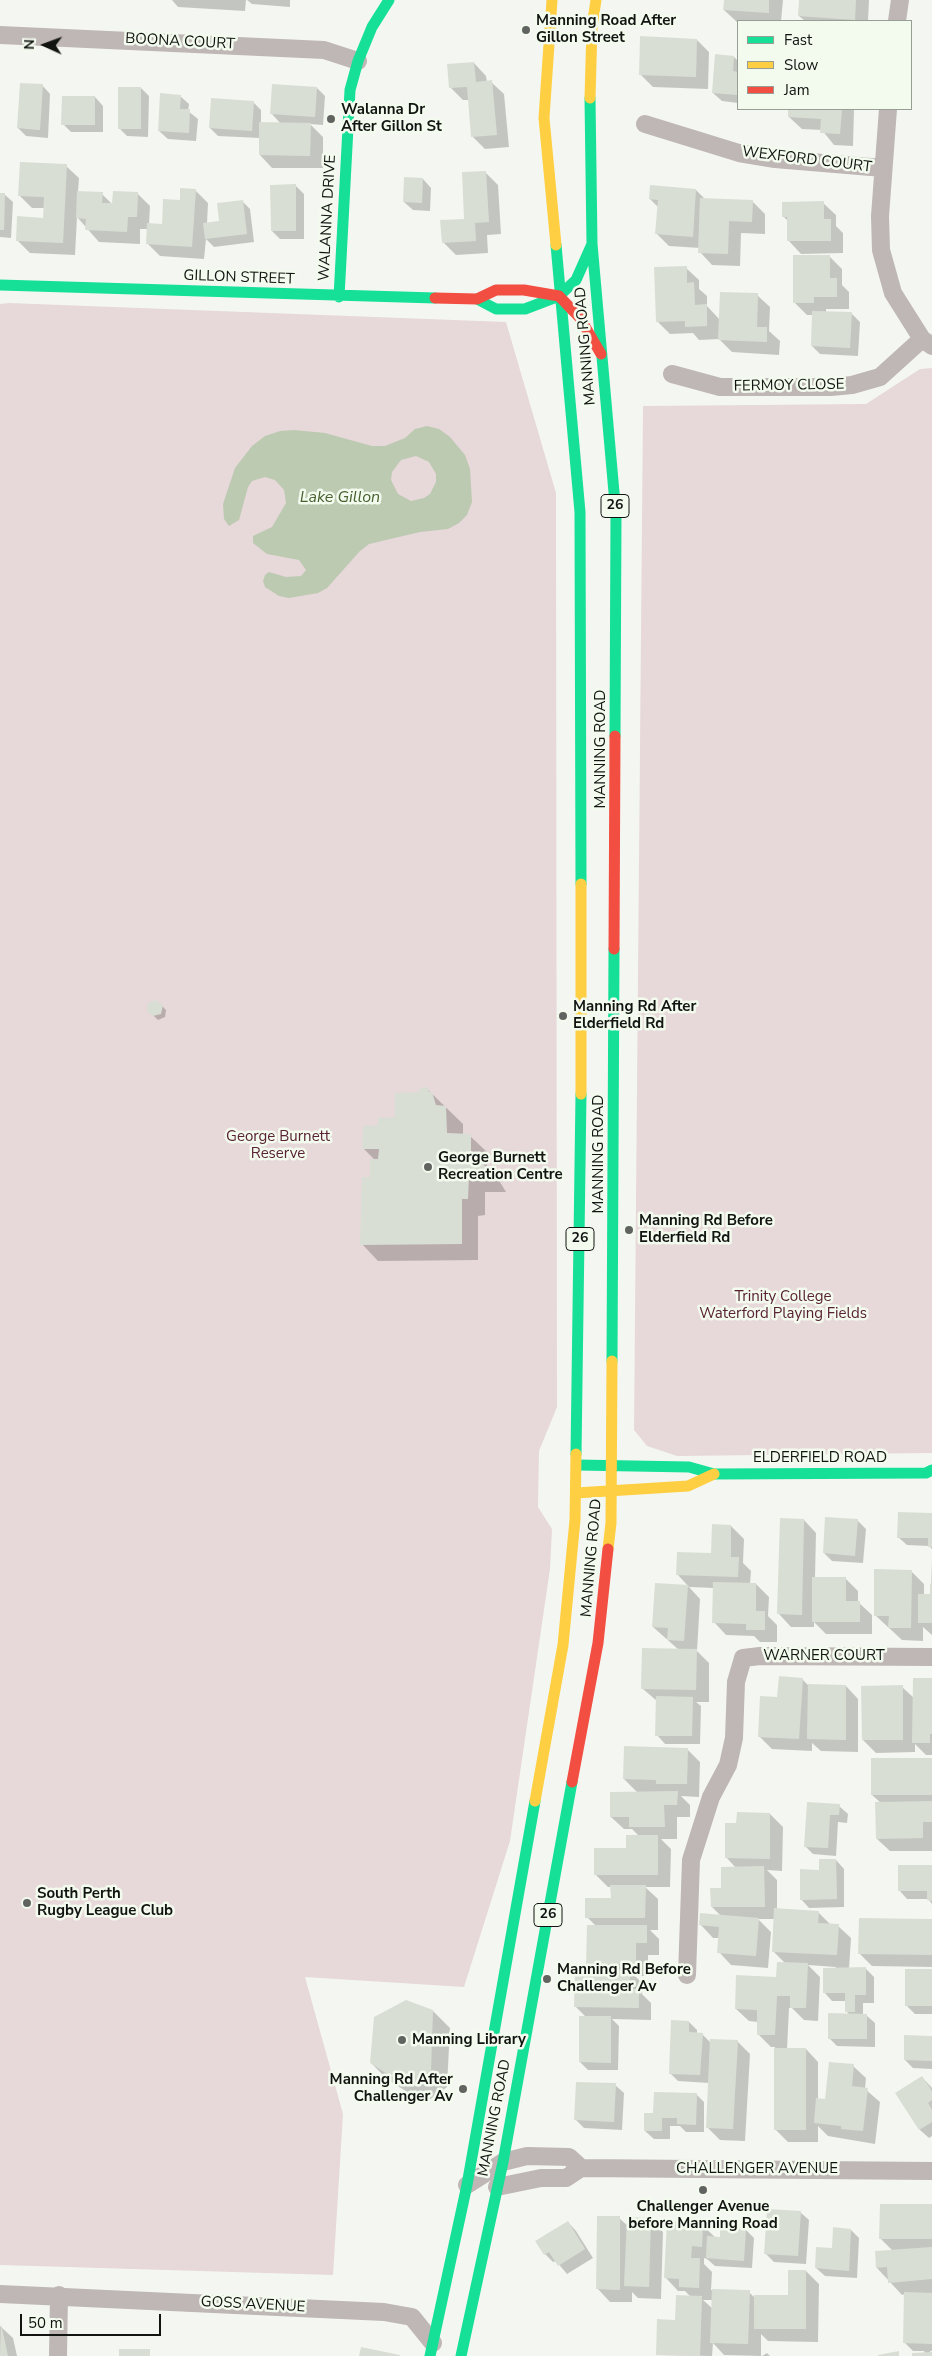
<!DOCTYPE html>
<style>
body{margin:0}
#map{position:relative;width:932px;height:2356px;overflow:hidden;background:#f4f7f1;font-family:"Nunito Sans",sans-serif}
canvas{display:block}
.legend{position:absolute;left:737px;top:20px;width:175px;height:90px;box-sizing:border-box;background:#f3faee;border:1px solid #999e95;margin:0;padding:6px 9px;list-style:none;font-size:15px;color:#111410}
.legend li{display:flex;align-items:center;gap:10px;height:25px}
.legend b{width:25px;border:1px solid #999e95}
.north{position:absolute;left:20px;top:20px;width:50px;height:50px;-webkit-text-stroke:4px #f3faee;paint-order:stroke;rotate:272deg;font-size:14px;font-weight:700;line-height:20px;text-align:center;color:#111410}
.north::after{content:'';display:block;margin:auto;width:18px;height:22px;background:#111410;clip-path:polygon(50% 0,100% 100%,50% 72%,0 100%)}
.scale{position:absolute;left:20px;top:2314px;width:141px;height:22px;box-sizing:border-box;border:2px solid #111410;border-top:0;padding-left:6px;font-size:15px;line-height:18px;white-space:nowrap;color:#111410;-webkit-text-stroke:4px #f3faee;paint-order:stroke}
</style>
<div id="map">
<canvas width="932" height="2356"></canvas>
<ul class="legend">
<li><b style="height:6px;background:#16e098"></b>Fast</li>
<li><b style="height:6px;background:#ffcf43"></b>Slow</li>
<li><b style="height:6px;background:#f24e42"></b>Jam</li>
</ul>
<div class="north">N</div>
<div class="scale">50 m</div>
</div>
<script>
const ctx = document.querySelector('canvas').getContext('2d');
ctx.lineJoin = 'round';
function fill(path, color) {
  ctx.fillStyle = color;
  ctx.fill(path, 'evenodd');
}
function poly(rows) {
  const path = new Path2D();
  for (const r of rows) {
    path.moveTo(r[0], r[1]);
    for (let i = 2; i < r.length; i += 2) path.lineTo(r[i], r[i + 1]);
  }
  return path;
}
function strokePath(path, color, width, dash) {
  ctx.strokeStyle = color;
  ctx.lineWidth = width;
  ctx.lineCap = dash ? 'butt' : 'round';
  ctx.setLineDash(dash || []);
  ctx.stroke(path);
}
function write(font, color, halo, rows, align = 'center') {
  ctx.font = font + ' "Nunito Sans",sans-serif';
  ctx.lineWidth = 5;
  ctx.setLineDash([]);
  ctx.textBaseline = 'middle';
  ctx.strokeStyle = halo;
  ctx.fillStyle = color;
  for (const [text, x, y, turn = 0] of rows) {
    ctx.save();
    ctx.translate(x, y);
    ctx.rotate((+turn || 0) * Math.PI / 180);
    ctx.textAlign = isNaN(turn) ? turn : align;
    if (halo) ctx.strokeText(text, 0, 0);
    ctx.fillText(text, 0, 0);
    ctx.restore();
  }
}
const green = poly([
 [9,303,506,322,556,493,557,1407,539,1451,538,1507,552,1529,550,1569,510,1841,464,1987,305,1977,343,2114,333,2275,0,2265,0,304],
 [932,368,932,1453,677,1456,647,1446,634,1430,643,406,866,404,920,369]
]);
const water = poly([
 [427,426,439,429,450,437,465,455,470,469,472,502,467,515,459,523,448,529,420,532,369,544,360,551,327,588,318,593,289,598,279,596,265,587,263,581,265,575,269,572,286,577,301,576,306,570,299,560,267,554,253,543,253,536,272,527,286,503,284,490,275,480,265,477,252,481,248,487,239,520,229,526,224,519,223,504,235,468,252,446,265,436,280,431,294,430,325,433,372,446,385,446,405,438,415,429],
 [416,456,429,462,436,474,436,482,430,494,424,498,411,501,398,494,391,480,392,472,401,460]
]);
const shadow = poly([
 [172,0,246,0,245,11,178,7],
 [247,0,290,0,290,7,252,4],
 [725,0,783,0,781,21,737,22,724,10],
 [800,0,869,0,868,21,805,21,799,16],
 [697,40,709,52,708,89,653,87,640,74],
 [734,57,738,61,738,103,722,101,713,93],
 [474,63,486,76,487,82,491,82,504,94,509,147,485,149,473,137,469,100,463,100,451,88],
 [42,85,50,94,48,138,26,136,18,128],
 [141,88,149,96,148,137,127,136,119,128],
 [317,88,325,96,323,125,310,124,323,137,323,168,272,168,260,155,260,138,218,136,210,128,253,102,261,110,261,124,281,124,271,113],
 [180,96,189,104,188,111,198,119,196,141,168,139,159,131],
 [95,97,103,106,103,132,71,132,63,124],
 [789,109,854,109,853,146,834,145,822,130,802,129,789,117],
 [66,166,79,178,78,192,102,194,113,205,137,193,150,206,149,224,163,225,181,201,195,190,208,203,207,224,221,222,242,201,250,209,254,242,214,247,206,239,204,259,160,256,147,243,148,229,140,229,140,244,99,242,77,217,75,255,30,253,17,240,44,219,44,208,32,208,19,195],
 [485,172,498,185,501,234,487,235,488,253,456,255,443,242,465,220],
 [423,179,431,188,430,211,413,210,404,202],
 [296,186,304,194,304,239,280,239,272,231],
 [696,190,706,200,752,201,765,214,765,234,741,233,740,266,712,265,700,252,700,248,669,246,656,233,658,207,650,199],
 [0,194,4,194,13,202,11,238,0,237],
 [823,203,836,215,836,226,843,233,843,253,801,254,789,241,788,221,783,216],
 [829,256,842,269,842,285,849,292,849,309,826,309,826,312,851,313,860,322,858,356,820,354,812,346,813,315,807,315,794,302],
 [686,268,699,280,699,289,707,296,707,306,720,320,757,295,770,307,769,331,780,341,779,355,732,352,719,339,699,340,693,333,670,334,657,321],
 [162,1006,166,1010,165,1017,158,1020,148,1010],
 [427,1089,463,1124,463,1135,470,1136,487,1152,487,1166,495,1174,506,1192,485,1192,485,1215,478,1216,478,1260,378,1261,362,1244,375,1160,364,1149,380,1126,396,1118],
 [932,1514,932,1549,929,1546,907,1545,898,1537],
 [804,1520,816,1533,815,1578,845,1578,858,1591,858,1602,872,1615,872,1634,826,1634,814,1622,814,1627,791,1627,779,1614],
 [857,1520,866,1529,863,1563,832,1561,824,1553],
 [731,1526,744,1539,743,1563,751,1571,750,1584,756,1584,769,1597,768,1616,777,1625,777,1642,760,1642,754,1636,726,1635,714,1622,714,1588,689,1587,700,1599,697,1651,709,1663,709,1702,696,1702,701,1706,700,1744,665,1744,657,1735,657,1701,643,1689,679,1650,653,1627,656,1584,689,1587,678,1575,713,1554],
 [932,1559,932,1635,923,1627,923,1641,902,1640,875,1615,911,1571,924,1584,924,1595,931,1595],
 [802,1679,809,1686,846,1686,858,1699,858,1752,821,1751,812,1743,812,1751,772,1749,759,1736,778,1699],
 [932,1679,932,1755,926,1755,915,1744,915,1752,876,1753,863,1740,902,1687,914,1698],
 [687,1749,700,1762,699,1797,681,1796,690,1805,690,1817,677,1817,677,1839,661,1839,671,1849,670,1887,645,1887,658,1899,658,1930,650,1930,659,1939,659,1955,648,1955,648,1976,635,1976,643,1984,642,1994,651,2003,651,2020,612,2019,619,2026,618,2070,588,2070,580,2062,586,2017,575,2006,595,1970,588,1963,596,1926,587,1917,612,1899,612,1887,608,1887,595,1874,627,1849,639,1836,632,1829,624,1829,611,1817,638,1793,624,1779],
 [932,1759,932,1851,890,1851,877,1839,881,1803,872,1795],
 [808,1804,839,1806,848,1814,847,1823,838,1822,836,1856,813,1854,805,1846],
 [770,1814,783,1827,782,1871,767,1870,777,1880,777,1910,818,1912,831,1925,838,1926,851,1938,849,1969,866,1969,874,1977,874,2003,863,2003,863,2015,866,2015,875,2023,875,2047,837,2046,829,2038,850,2015,846,2011,846,2001,832,2001,824,1992,836,1967,808,1965,820,1977,818,2021,804,2020,792,2008,789,2008,787,2049,806,2049,818,2062,818,2100,826,2100,853,2066,866,2078,865,2089,880,2102,875,2144,828,2136,818,2126,818,2142,788,2142,775,2129,775,2047,771,2047,758,2034,758,2022,749,2021,736,2009,777,1978,786,1964,773,1951,775,1919,758,1919,771,1932,768,1968,731,1965,719,1952,720,1938,713,1938,701,1925,721,1916,712,1907,736,1868,726,1857,737,1825],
 [836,1860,844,1869,844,1907,809,1908,801,1899,820,1871],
 [932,1867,932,1904,928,1899,907,1899,899,1890],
 [932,1921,932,1967,872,1966,859,1953],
 [932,1970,932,2014,915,2014,906,2005],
 [433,2011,450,2028,447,2087,425,2103,388,2080,371,2063],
 [689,2022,697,2030,697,2034,702,2034,711,2043,737,2041,750,2054,745,2141,720,2140,707,2127,709,2083,678,2081,670,2073],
 [932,2037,932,2069,913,2068,905,2060],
 [922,2077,932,2088,932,2136,929,2138,920,2130,897,2094],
 [615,2085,624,2093,622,2130,584,2128,576,2120],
 [696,2094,704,2102,704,2132,686,2132,680,2126,670,2126,670,2139,654,2139,645,2131,654,2114],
 [932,2206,932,2351,930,2351,932,2356,914,2356,925,2353,924,2351,913,2351,905,2343,905,2294,902,2295,877,2268,893,2251,881,2239],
 [800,2212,809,2220,806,2264,774,2262,766,2254],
 [619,2218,628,2226,650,2219,663,2232,661,2299,638,2298,632,2292,632,2302,610,2302,598,2289],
 [568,2222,576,2231,593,2258,567,2274,556,2261,553,2262,545,2254],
 [702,2225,715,2237,721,2238,746,2230,754,2238,752,2268,715,2266,707,2259,704,2258,704,2264,712,2272,711,2290,749,2292,754,2297,789,2297,806,2271,819,2284,818,2342,768,2341,761,2334,761,2356,724,2355,713,2343,712,2356,657,2355,691,2297,685,2291,678,2291,666,2278],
 [703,2300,713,2300,713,2309],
 [851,2230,859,2238,857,2278,825,2276,816,2268],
 [0,2326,13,2338,17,2356,0,2356],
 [767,2353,770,2356,762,2356]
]);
const building = poly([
 [724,0,769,0,769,13,723,10],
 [799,0,856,0,855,20,798,16],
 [640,36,697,39,696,77,639,75],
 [715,54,734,56,733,71,738,72,738,95,712,93],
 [474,62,476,82,492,80,497,135,471,137,467,87,449,88,447,64],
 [20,83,43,84,40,130,17,128],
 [272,84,317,87,315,117,270,114],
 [118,87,141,87,141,129,118,129],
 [160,93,181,95,180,109,190,109,189,133,158,131],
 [62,96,95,96,95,125,61,125],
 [211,98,254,101,252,131,209,128],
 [788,109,842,109,840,134,820,133,821,119,788,117],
 [259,122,311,123,310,156,259,155],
 [20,162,67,164,63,243,16,241,17,216,43,218,44,197,18,196],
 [486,171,489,222,475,223,476,241,442,243,440,220,464,219,462,172],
 [404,177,423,178,422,203,403,202],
 [296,184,296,231,271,231,270,185],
 [650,185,696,189,693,237,655,234,658,200,649,199],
 [180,188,196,189,192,247,146,244,147,223,162,224,163,199,180,200],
 [77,191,103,192,102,203,112,203,113,191,138,192,137,217,128,217,127,232,85,230,86,219,76,218],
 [0,193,5,193,4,230,0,230],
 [700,198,753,200,752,222,729,221,728,254,698,253],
 [243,200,247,234,205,239,203,223,219,221,217,203],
 [824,201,824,219,831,219,831,241,787,241,787,217,782,217,782,202],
 [793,255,830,255,830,278,837,278,837,297,814,297,814,303,793,303],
 [687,266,687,283,694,282,695,305,707,304,707,326,685,327,685,321,656,322,654,267],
 [720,292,758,293,757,327,767,327,767,342,718,340],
 [812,311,852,312,850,348,811,346],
 [155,1000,163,1005,161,1014,153,1016,147,1011,148,1003],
 [428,1087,429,1092,432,1092,436,1105,446,1106,447,1133,471,1134,471,1155,479,1155,490,1176,469,1176,468,1199,462,1199,462,1244,360,1245,362,1177,370,1177,370,1159,378,1159,379,1149,362,1149,363,1126,378,1125,378,1118,395,1117,395,1093,420,1092,419,1088],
 [898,1512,932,1513,932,1547,928,1547,928,1538,897,1538],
 [825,1517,858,1519,855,1556,823,1553],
 [780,1518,804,1519,802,1615,777,1614],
 [712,1524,731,1525,731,1557,739,1557,738,1577,676,1575,677,1552,711,1553],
 [874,1569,912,1570,911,1628,888,1628,889,1616,874,1616],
 [812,1577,846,1577,846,1601,860,1601,860,1622,812,1622],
 [713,1582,756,1583,756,1611,765,1611,765,1630,746,1630,746,1624,712,1623],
 [655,1583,688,1585,684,1641,667,1640,668,1628,652,1627],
 [930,1584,932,1584,932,1623,918,1623,918,1594,930,1594],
 [642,1648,697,1649,696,1690,641,1689],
 [779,1676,803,1678,799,1739,758,1737,760,1696,777,1697],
 [913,1678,932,1678,932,1734,930,1734,930,1743,912,1743],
 [808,1684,846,1685,846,1740,807,1739],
 [903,1685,903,1740,862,1740,861,1686],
 [656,1696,693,1697,692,1736,655,1736],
 [624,1746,688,1748,687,1784,656,1784,656,1780,623,1779],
 [871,1758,932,1758,932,1795,871,1795],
 [678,1791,677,1805,664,1805,665,1827,629,1827,629,1817,610,1817,610,1792],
 [932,1801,932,1822,923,1822,923,1838,876,1839,875,1802],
 [807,1802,840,1804,839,1815,830,1815,828,1848,804,1847],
 [737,1812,770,1813,770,1859,725,1858,725,1823,736,1823],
 [626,1835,658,1835,658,1875,594,1875,594,1848,626,1848],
 [819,1859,836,1859,837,1899,800,1900,800,1869,819,1870],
 [898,1865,932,1865,932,1901,927,1900,927,1891,898,1891],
 [764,1866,765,1907,711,1907,710,1888,721,1888,721,1867],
 [610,1885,646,1885,645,1918,585,1918,585,1898,611,1898],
 [774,1908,819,1911,818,1923,839,1924,837,1955,772,1952],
 [700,1913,759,1918,756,1956,717,1953,719,1927,699,1925],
 [859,1918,932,1919,932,1955,858,1954],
 [587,1925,647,1925,647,1943,636,1943,636,1964,586,1964],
 [777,1962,808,1963,806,2008,790,2008,790,1996,777,1996,775,2035,757,2035,757,2010,735,2009,736,1975,776,1977],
 [866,1967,866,1995,855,1995,855,2012,845,2012,845,1993,823,1993,823,1968],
 [575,1969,630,1970,630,1989,639,1989,639,2008,574,2007],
 [905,1969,932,1969,932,2006,905,2006],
 [406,2000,433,2010,431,2070,408,2087,370,2063,374,2017],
 [828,2013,867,2014,867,2039,828,2039],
 [579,2016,611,2016,611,2063,579,2062],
 [671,2020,689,2021,689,2032,703,2033,700,2075,669,2074],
 [904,2035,932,2036,932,2061,904,2060],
 [710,2039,738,2040,733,2129,706,2128],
 [774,2048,806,2048,806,2130,774,2130],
 [829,2062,854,2064,852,2086,868,2088,863,2131,841,2129,841,2126,814,2123,816,2098,825,2099],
 [922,2076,932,2091,932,2100,928,2103,932,2110,932,2122,919,2130,895,2093],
 [576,2082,616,2083,614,2122,574,2120],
 [654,2092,697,2093,696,2125,677,2124,677,2118,662,2118,662,2131,644,2131,644,2113,653,2113],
 [880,2204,932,2204,932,2239,879,2239],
 [767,2209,801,2211,798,2256,764,2254],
 [597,2216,620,2216,620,2290,596,2289],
 [627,2217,651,2218,649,2287,624,2286],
 [568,2221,585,2249,558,2266,549,2252,544,2255,535,2241],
 [667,2221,703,2223,702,2247,692,2246,691,2258,700,2258,699,2288,679,2287,679,2279,664,2278],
 [720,2227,746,2229,744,2261,706,2258,707,2236,720,2237],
 [833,2227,851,2229,849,2271,815,2268,816,2247,832,2248],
 [932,2247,932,2279,888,2283,887,2267,876,2268,875,2251],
 [788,2270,806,2270,806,2329,754,2329,754,2295,788,2295],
 [712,2289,750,2290,748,2344,710,2343],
 [904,2292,932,2293,932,2344,903,2343],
 [676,2295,702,2296,700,2356,656,2355,657,2319,675,2320],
 [1,2324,8,2356,0,2356],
 [361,2347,400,2355,400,2356,359,2356],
 [119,2349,150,2349,150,2356,119,2356],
 [899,2351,899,2356,878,2356,878,2355],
 [932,2352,932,2356,912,2356,912,2353]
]);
const street = poly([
 [897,21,900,0],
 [0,35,324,50,358,61],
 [888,109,880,216,881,250,893,293,922,339,932,346],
 [645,124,739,153,775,159,883,168],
 [672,374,720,387,831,387,852,385,880,377,922,339],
 [687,1975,691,1860,711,1797,728,1765,734,1738,736,1682,743,1658,760,1656,932,1657],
 [467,2185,503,2162,527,2156,569,2157,581,2168],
 [497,2187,541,2178,566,2178,581,2168,932,2171],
 [0,2294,384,2312,412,2317,433,2343],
 [58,2356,59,2295]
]);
const fast = poly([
 [590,98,592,244,616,515,615,736],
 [556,245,580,512,581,884],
 [0,285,435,298],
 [339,297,350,90,358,61,372,27,389,0],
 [477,299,496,309,525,309,559,296,576,280,592,244],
 [612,1361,614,949],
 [576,1454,581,1094],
 [577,1465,689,1467,714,1474,926,1473,932,1470],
 [430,2356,467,2185,535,1801],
 [461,2356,503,2162,572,1782]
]);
const slow = poly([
 [552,0,544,118,556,245],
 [590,98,592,27,596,0],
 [581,1094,581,884],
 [576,1493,688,1486,714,1474],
 [608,1549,611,1523,612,1361],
 [535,1801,563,1645,575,1520,576,1454]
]);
const jam = poly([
 [435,298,477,299,496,290,524,290,559,296,580,318,601,354],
 [614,949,615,736],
 [572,1782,598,1643,608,1549]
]);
const markers = [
 [526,30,5,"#60635f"],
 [331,119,5,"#60635f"],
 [563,1016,5,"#60635f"],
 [428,1167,5,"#60635f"],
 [629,1230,5,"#60635f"],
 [27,1903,5,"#60635f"],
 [547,1979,5,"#60635f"],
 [402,2040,5,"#60635f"],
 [463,2089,5,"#60635f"],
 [703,2190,5,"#60635f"]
];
const shields = [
 [615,506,28],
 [580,1239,28],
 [548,1915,28]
];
const shieldNames = [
 ["26",615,506],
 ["26",580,1239],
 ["26",548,1915]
];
const poiNames = [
 ["Manning Road After",536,21],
 ["Gillon Street",536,38],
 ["Walanna Dr",341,110],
 ["After Gillon St",341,127],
 ["Manning Rd After",573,1007],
 ["Elderfield Rd",573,1024],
 ["George Burnett",438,1158],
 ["Recreation Centre",438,1175],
 ["Manning Rd Before",639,1221],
 ["Elderfield Rd",639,1238],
 ["South Perth",37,1894],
 ["Rugby League Club",37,1911],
 ["Manning Rd Before",557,1970],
 ["Challenger Av",557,1987],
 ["Manning Library",412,2040],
 ["Manning Rd After",453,2080,"right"],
 ["Challenger Av",453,2097,"right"],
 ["Challenger Avenue",703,2207,"center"],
 ["before Manning Road",703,2224,"center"]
];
const streetNames = [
 ["BOONA COURT",180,42,3],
 ["WEXFORD COURT",807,160,7],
 ["WALANNA DRIVE",328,218,-87],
 ["GILLON STREET",239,278,2],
 ["MANNING ROAD",586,346,-95],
 ["FERMOY CLOSE",789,386,-1],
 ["MANNING ROAD",601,749,-90],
 ["MANNING ROAD",599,1154,-90],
 ["ELDERFIELD ROAD",820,1458],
 ["MANNING ROAD",592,1558,-85],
 ["WARNER COURT",824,1656],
 ["MANNING ROAD",495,2118,-79],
 ["CHALLENGER AVENUE",757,2169],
 ["GOSS AVENUE",253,2305,3]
];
const parkNames = [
 ["George Burnett",278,1137],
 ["Reserve",278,1154],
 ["Trinity College",783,1297],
 ["Waterford Playing Fields",783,1314]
];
const waterNames = [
 ["Lake Gillon",340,498]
];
fill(green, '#e7d8d9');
fill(water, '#bccab1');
fill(shadow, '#0003');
fill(building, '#d9ded4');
strokePath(street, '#bfb6b6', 18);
strokePath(fast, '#16e098', 11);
strokePath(slow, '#ffcf43', 11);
strokePath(jam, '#f24e42', 11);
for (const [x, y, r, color] of markers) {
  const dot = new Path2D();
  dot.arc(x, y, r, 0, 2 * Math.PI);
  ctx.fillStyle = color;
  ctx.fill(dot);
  strokePath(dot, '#f3faee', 2);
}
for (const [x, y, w] of shields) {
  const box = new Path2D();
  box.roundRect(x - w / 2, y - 11.5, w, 23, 4);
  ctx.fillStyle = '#f3faee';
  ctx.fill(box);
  strokePath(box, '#111410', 1);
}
write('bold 14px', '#111410', null, shieldNames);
write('bold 15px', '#111410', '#f3faee', poiNames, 'left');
write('15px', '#111410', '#f3faee', streetNames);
write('15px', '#582232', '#f3faee', parkNames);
write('italic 16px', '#47612f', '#f3faee', waterNames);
</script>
